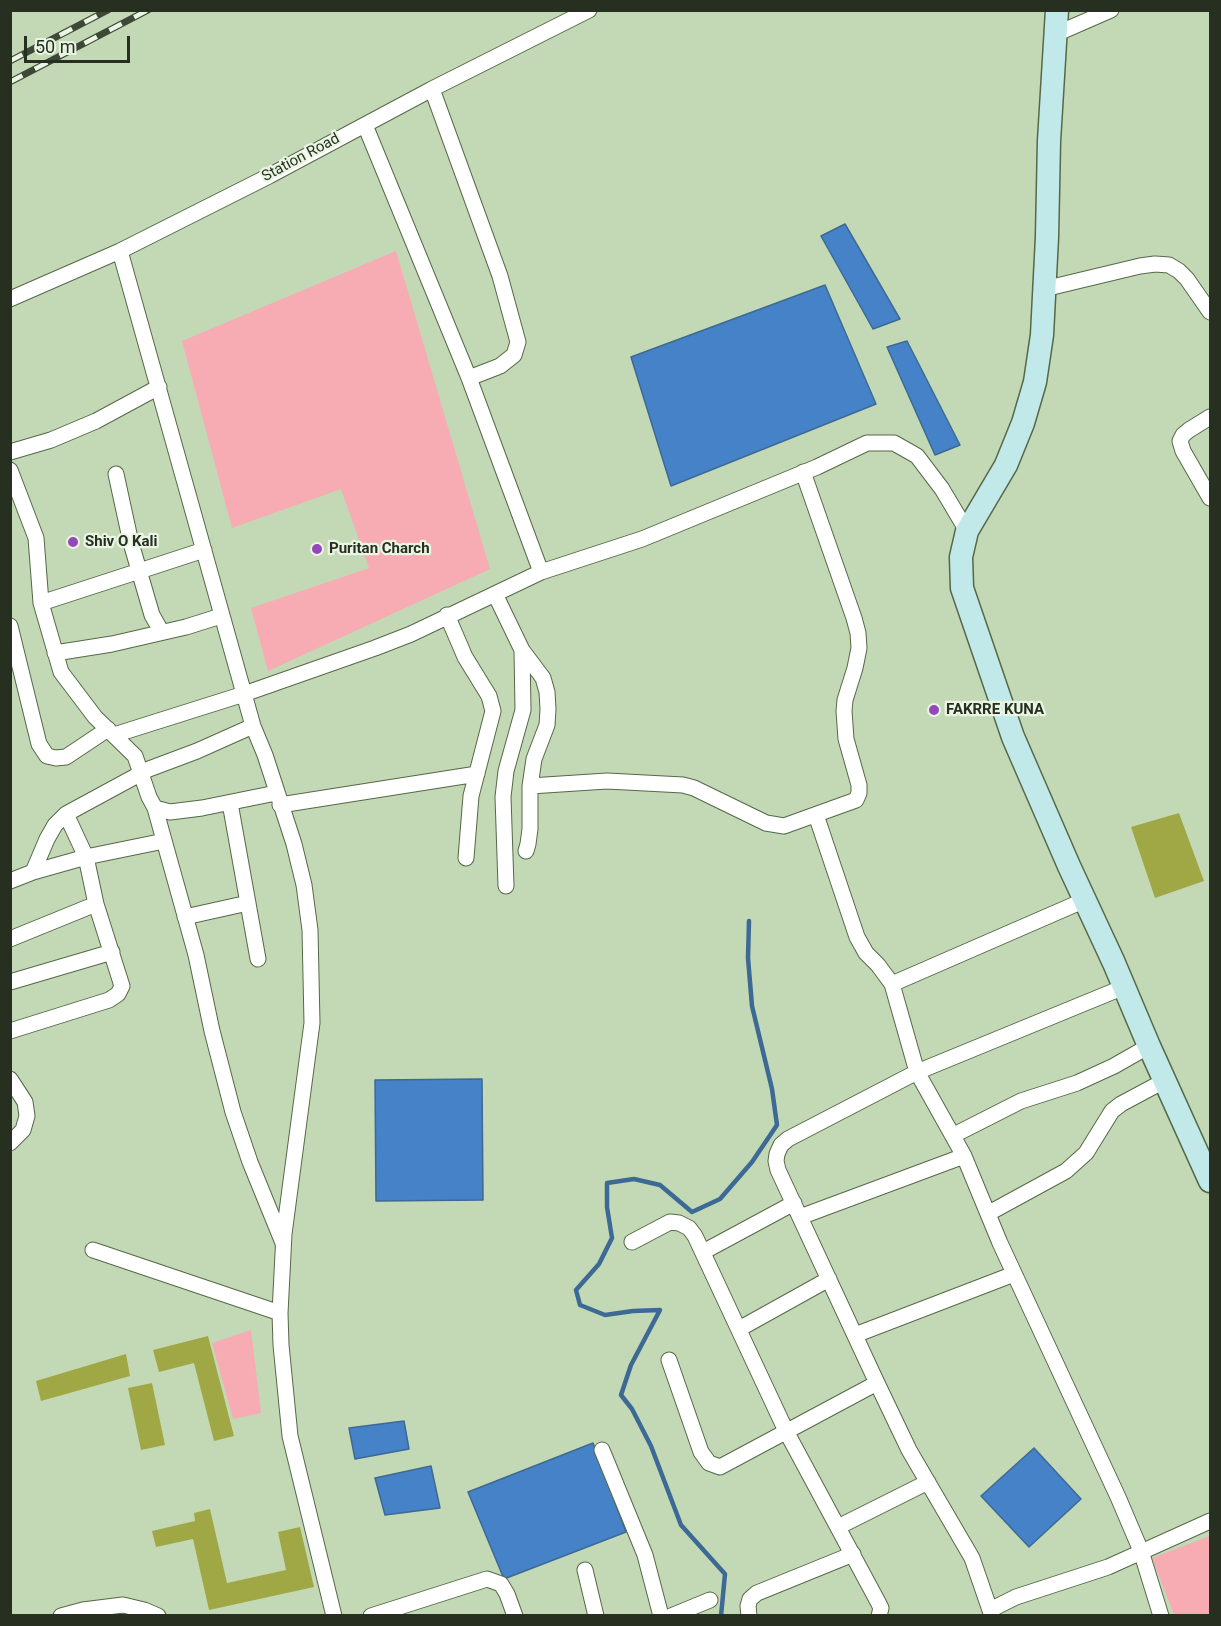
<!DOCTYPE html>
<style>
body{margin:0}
#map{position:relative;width:1221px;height:1626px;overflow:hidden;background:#c3d9b5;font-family:Roboto,sans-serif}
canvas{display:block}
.frame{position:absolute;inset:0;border:12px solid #272f21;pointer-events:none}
.scale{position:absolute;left:24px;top:36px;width:106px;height:27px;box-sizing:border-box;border:3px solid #272f21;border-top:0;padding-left:8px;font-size:18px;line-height:21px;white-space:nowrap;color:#272f21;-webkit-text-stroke:4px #eaf6e3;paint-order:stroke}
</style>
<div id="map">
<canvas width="1221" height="1626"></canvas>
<div class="frame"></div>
<div class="scale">50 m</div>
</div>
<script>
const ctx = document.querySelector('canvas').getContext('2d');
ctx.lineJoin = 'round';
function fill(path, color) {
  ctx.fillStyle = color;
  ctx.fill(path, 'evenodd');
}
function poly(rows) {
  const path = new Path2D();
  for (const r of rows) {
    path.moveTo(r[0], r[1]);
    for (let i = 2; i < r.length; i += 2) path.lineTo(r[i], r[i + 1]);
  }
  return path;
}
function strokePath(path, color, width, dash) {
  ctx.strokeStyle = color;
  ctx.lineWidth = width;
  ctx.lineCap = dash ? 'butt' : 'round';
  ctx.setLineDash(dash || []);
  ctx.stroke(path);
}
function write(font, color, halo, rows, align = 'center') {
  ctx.font = font + ' Roboto,sans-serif';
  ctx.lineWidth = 4.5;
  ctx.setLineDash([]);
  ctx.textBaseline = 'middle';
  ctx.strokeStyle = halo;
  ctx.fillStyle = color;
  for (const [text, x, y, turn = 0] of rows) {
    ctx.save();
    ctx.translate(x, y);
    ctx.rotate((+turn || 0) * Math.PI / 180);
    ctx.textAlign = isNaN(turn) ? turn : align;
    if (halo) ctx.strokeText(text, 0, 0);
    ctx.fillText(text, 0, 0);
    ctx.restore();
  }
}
const green = poly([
 [396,251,490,569,268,671,251,608,369,568,341,489,232,528,182,341],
 [251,1330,261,1413,233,1419,212,1343],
 [1210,1536,1210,1615,1174,1615,1152,1558]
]);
const water = poly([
 [845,224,900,319,873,329,821,236,845,224],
 [825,285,876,404,671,486,631,357,825,285],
 [907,341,960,445,935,455,887,347,907,341],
 [482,1079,483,1200,376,1201,375,1080,482,1079],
 [404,1421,409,1449,355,1459,349,1428,404,1421],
 [593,1443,626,1532,504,1579,468,1492,593,1443],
 [1034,1448,1081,1499,1029,1547,981,1496,1034,1448],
 [431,1466,440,1508,385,1515,375,1478,431,1466]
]);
const stream = poly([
 [721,1616,725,1574,681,1525,651,1446,632,1409,621,1395,631,1365,660,1310,633,1311,605,1315,580,1305,576,1290,599,1264,612,1238,607,1207,607,1183,634,1179,660,1185,692,1212,720,1199,752,1162,777,1125,772,1089,752,1006,748,958,749,921]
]);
const building = poly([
 [1179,813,1204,881,1155,898,1131,827],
 [208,1336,234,1436,214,1441,194,1363,159,1372,153,1350],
 [126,1354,130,1376,41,1401,36,1381],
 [152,1383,165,1445,141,1450,128,1388],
 [210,1509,227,1583,286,1570,278,1532,300,1527,314,1587,209,1610,193,1539,156,1547,152,1531,195,1521,194,1513]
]);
const street = poly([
 [1056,34,1111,10],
 [432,89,500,276,518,342,514,355,500,366,469,378],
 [365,125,469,378,541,572],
 [120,251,253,726,265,755,294,844,304,885,310,930,312,1023,284,1234,280,1313,281,1345,290,1436,334,1616],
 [1044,289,1140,266,1155,264,1169,265,1179,271,1187,279,1210,312],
 [10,299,120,251,269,176,432,89,589,10],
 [1210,417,1189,430,1183,435,1180,441,1183,451,1210,498],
 [10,452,51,440,96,421,159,387],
 [10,470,36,538,41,603,61,672,95,717,135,756,149,797,155,808,170,812,202,808,276,793],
 [116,474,131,543,152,615,161,631],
 [495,594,522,650,543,678,547,692,548,709,547,725,534,759,530,786,530,829,528,844,526,851],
 [41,603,204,550],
 [447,615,465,657,489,696,493,711,471,796,466,858],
 [10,626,39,744,47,756,56,758,66,757,108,729],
 [55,653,112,644,186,627,221,616],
 [114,735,244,694,375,648,411,634,541,572,642,539,681,523,817,467,867,443,894,443,917,456,942,489,967,531],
 [530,786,607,781,683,785,694,788,766,823,784,826,856,800,859,793,859,785,846,739,844,711,845,700,855,668,859,648,858,633,854,618,803,472],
 [230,803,258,959],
 [280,805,477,774],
 [155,808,196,955,212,1031,233,1112,250,1162,283,1243],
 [816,815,857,937,866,953,878,965,892,984,917,1072,964,1156,1000,1243,1118,1497,1141,1551,1161,1616],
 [33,872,47,839,55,825,66,814,149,769,197,751,253,726],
 [10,881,33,872,86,857,164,841],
 [506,886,503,797,506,771,523,710,522,650],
 [185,917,248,903],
 [10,939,96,904],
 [10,982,112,952],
 [892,984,1085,900],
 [10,1031,109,1000,118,994,122,986,96,904,86,857,66,814],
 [10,1079,25,1102,27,1116,23,1130,10,1143],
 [954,1135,1021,1101,1077,1083,1114,1066,1149,1046],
 [989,1213,1066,1171,1086,1153,1112,1111,1121,1104,1164,1081],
 [800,1217,964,1156],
 [632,1242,670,1222,679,1223,689,1228,695,1236,786,1431,878,1602,881,1608,879,1616],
 [93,1250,280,1313],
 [703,1252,794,1203],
 [739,1329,829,1279],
 [855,1335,1014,1274],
 [669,1360,701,1452,709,1463,720,1467,877,1383],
 [602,1450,645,1555,661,1616],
 [838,1527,928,1482],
 [585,1570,596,1616],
 [990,1610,1016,1597,1108,1567,1210,1521],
 [61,1616,83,1610,123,1605,144,1610,158,1616],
 [371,1616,487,1579,501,1584,507,1594,515,1616],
 [671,1616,710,1600],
 [749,1616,748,1606,750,1599,757,1593,853,1554],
 [992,1616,972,1558,909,1450,877,1383,778,1170,776,1161,777,1154,781,1145,788,1139,917,1072,1124,987]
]);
const secondary = poly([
 [1057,10,1049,141,1047,237,1042,335,1035,382,1023,423,1006,465,967,531,961,557,962,588,1013,737,1069,866,1114,963,1149,1046,1210,1181]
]);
const rail = poly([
 [10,61,108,10],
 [10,82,148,10]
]);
const markers = [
 [73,542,6,"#9548b9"],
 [317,549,6,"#9548b9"],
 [934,710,6,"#9548b9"]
];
const streetNames = [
 ["Station Road",301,158,-28]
];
const poiNames = [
 ["Shiv O Kali",85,542],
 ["Puritan Charch",329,549],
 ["FAKRRE KUNA",946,710]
];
fill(green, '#f7abb2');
fill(water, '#4682c7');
strokePath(water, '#3d6995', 1.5);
strokePath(stream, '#3d6995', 4.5);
fill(building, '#a0a845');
strokePath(street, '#556848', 17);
strokePath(secondary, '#556848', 25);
strokePath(street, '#fff', 15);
strokePath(secondary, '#c1e9e9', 22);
strokePath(rail, '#3e4837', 7);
strokePath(rail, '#eaf6e3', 4.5, [14]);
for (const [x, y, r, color] of markers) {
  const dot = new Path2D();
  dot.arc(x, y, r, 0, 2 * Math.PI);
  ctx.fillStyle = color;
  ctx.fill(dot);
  strokePath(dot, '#eaf6e3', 2);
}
write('15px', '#272f21', '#eaf6e3', streetNames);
write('bold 15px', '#272f21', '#eaf6e3', poiNames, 'left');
</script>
